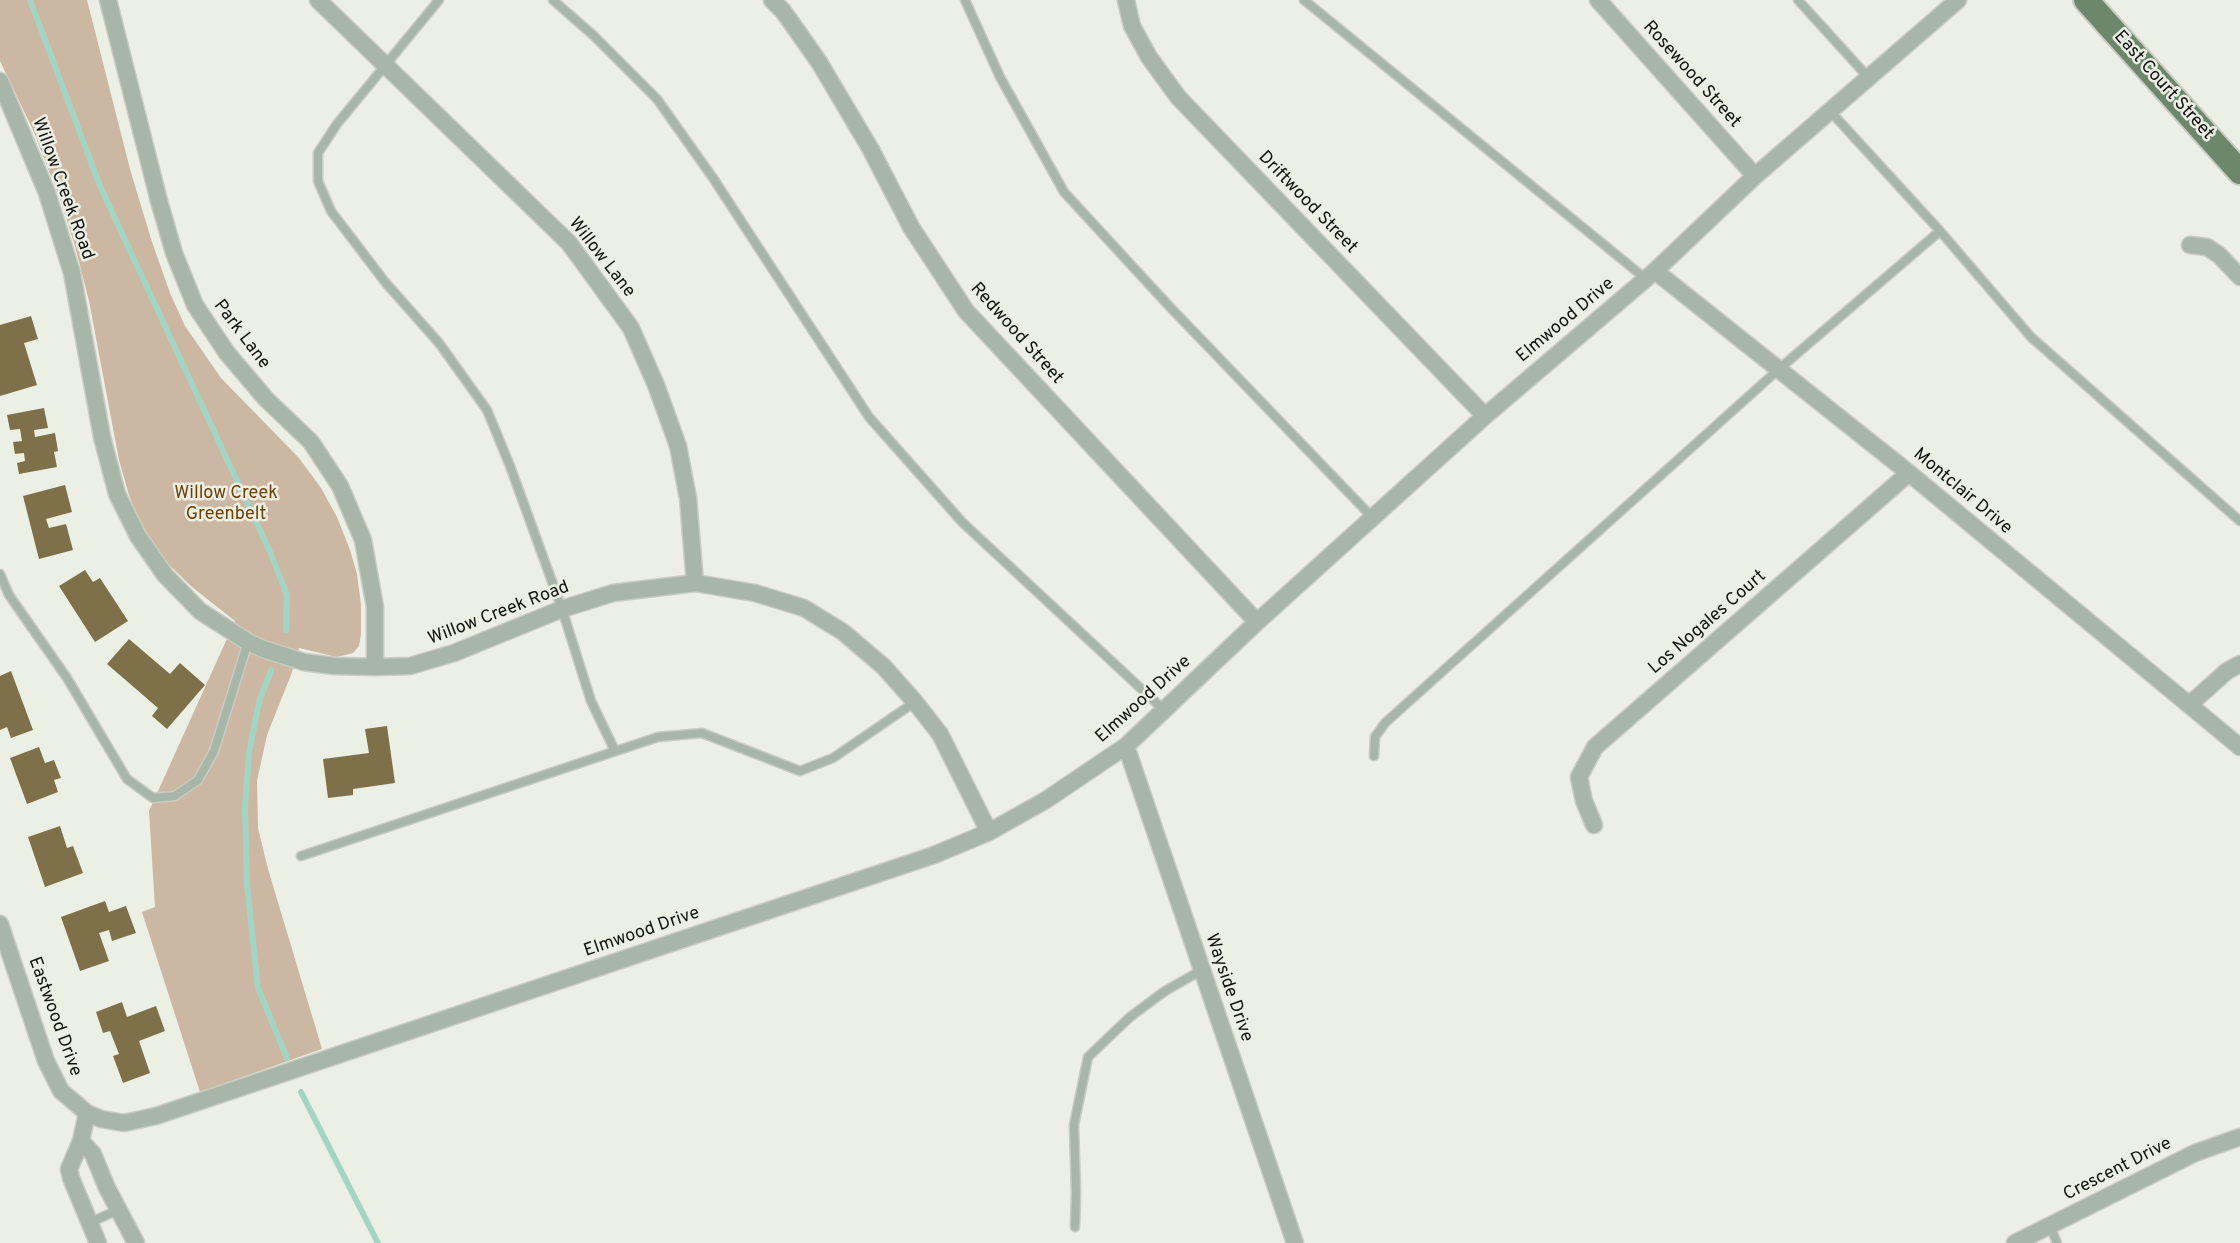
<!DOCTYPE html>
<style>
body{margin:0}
canvas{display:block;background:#ecefe4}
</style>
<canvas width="2240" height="1243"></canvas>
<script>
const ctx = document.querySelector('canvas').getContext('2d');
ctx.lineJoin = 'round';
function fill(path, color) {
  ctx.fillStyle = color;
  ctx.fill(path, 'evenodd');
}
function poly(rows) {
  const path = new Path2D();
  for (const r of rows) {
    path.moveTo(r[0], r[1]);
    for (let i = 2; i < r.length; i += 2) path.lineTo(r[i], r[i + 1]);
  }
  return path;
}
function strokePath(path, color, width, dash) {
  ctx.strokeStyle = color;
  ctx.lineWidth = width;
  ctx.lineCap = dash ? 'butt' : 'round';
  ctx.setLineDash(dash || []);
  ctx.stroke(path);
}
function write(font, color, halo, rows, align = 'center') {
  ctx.font = font + ' Overpass,sans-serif';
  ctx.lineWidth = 5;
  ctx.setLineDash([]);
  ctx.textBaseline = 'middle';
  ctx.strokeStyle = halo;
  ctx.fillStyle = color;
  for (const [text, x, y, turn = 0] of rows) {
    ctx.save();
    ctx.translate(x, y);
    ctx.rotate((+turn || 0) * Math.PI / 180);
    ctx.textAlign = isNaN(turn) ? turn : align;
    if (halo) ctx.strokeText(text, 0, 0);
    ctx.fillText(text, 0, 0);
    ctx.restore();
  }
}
const green = poly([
 [0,0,87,0,130,169,151,239,170,293,185,326,221,378,299,458,321,488,337,517,350,550,357,574,361,605,361,634,359,646,353,653,337,657,299,648,291,675,267,735,257,781,258,828,268,869,322,1049,200,1092,142,912,155,907,149,811,235,621,192,587,161,557,142,529,129,495,119,460,89,301,75,246,60,199,33,130,0,61]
]);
const stream = poly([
 [30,0,100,186,271,554,287,595,286,630],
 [271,670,259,702,249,753,245,807,247,884,258,988,287,1058],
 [301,1092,378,1243]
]);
const building = poly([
 [31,316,38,339,24,343,37,385,0,396,0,325],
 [44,408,48,428,34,430,35,437,55,433,58,451,54,452,57,467,19,474,17,463,25,461,24,453,15,454,13,442,22,441,20,429,10,430,7,415],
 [65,485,72,512,46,519,49,528,66,524,73,550,39,559,23,496],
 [85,570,93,582,100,578,128,621,95,642,59,586],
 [129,639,170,674,180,663,205,685,167,729,152,716,158,708,107,664],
 [11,671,33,730,11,738,7,727,0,730,0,676],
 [387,726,395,783,353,789,353,795,328,798,323,759,369,753,365,729],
 [39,747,45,763,54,760,61,778,54,780,58,792,27,804,10,758],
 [60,826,67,848,73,846,83,873,45,887,28,837],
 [105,901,109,912,126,906,136,933,112,941,109,930,99,933,109,961,80,971,61,917],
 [122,1002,127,1017,156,1006,165,1031,139,1041,150,1073,123,1083,113,1056,119,1054,110,1031,103,1033,96,1012]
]);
const lane = poly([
 [439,0,337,124,318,153,318,181,331,211,385,282,439,343,487,410,510,466,562,609,591,701,615,751],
 [553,0,594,36,657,99,713,178,869,417,962,522,1164,710],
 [965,0,1000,77,1064,192,1169,306,1372,517],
 [1304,0,1646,279],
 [1798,0,1868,77],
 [1830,111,1940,231,2031,337,2240,521],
 [0,574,9,595,67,678,127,779,153,798,175,796,198,780,214,751,248,642],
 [1374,756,1375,737,1385,723,1779,369,1940,231],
 [301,856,658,737,702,733,800,771,833,758,915,702],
 [89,1223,120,1209],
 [2050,1226,2057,1243],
 [1075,1227,1076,1193,1074,1125,1088,1057,1130,1017,1165,991,1202,970]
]);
const street = poly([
 [108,0,159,201,174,253,195,305,227,353,266,399,311,442,340,486,363,540,375,607,375,667],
 [318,0,569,243,631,328,656,385,678,446,688,498,695,583],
 [772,0,783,11,819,62,870,148,911,227,966,311,1257,622],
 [1126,0,1132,26,1149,57,1178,97,1485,416],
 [1598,0,1755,176],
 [0,81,47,193,72,273,102,437,117,494,138,536,165,575,200,611,248,642,263,649,304,662,334,666,375,667,410,666,454,653,562,609,613,593,695,583,755,593,804,608,843,632,884,667,915,702,940,734,989,832],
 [2190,245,2207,247,2219,255,2240,277],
 [1655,271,1909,473,2240,747],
 [2189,705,2227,671,2240,664],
 [1126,746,1295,1243],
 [1594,825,1584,801,1579,777,1595,747,1909,473],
 [0,924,46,1061,61,1091,87,1113,101,1119,124,1123,156,1116,934,855,989,832,1046,800,1126,746,1257,622,1485,416,1655,271,1755,176,1958,0],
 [87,1113,81,1141,69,1169,71,1178,98,1243],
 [81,1141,93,1154,107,1188,136,1243],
 [2015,1243,2195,1153,2240,1137]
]);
const primary = poly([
 [2086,0,2240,172]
]);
const streetNames = [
 ["Rosewood Street",1691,75,48],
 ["East Court Street",2163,86,48],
 ["Willow Creek Road",62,189,70],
 ["Driftwood Street",1307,203,46],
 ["Willow Lane",601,258,52],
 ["Elmwood Drive",1566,321,-40],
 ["Redwood Street",1016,334,48],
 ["Park Lane",241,335,53],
 ["Montclair Drive",1962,492,40],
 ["Willow Creek Road",499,614,-21],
 ["Los Nogales Court",1708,623,-41],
 ["Elmwood Drive",1144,700,-42],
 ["Elmwood Drive",642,933,-19],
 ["Wayside Drive",1228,988,71],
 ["Eastwood Drive",54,1017,70],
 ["Crescent Drive",2118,1170,-27]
];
const parkNames = [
 ["Willow Creek",226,494],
 ["Greenbelt",226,515]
];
fill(green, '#ccb7a2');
strokePath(stream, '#a3d6c2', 6);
fill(building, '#7e7149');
strokePath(lane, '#c9ccc2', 11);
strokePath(street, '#c9ccc2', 19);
strokePath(primary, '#c9ccc2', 28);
strokePath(lane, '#a7b6a6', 8);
strokePath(street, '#a7b6a6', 16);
strokePath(primary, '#6c876b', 24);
write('18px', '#12130f', '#ecefe4', streetNames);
write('18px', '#6d4106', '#ecefe4', parkNames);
</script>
